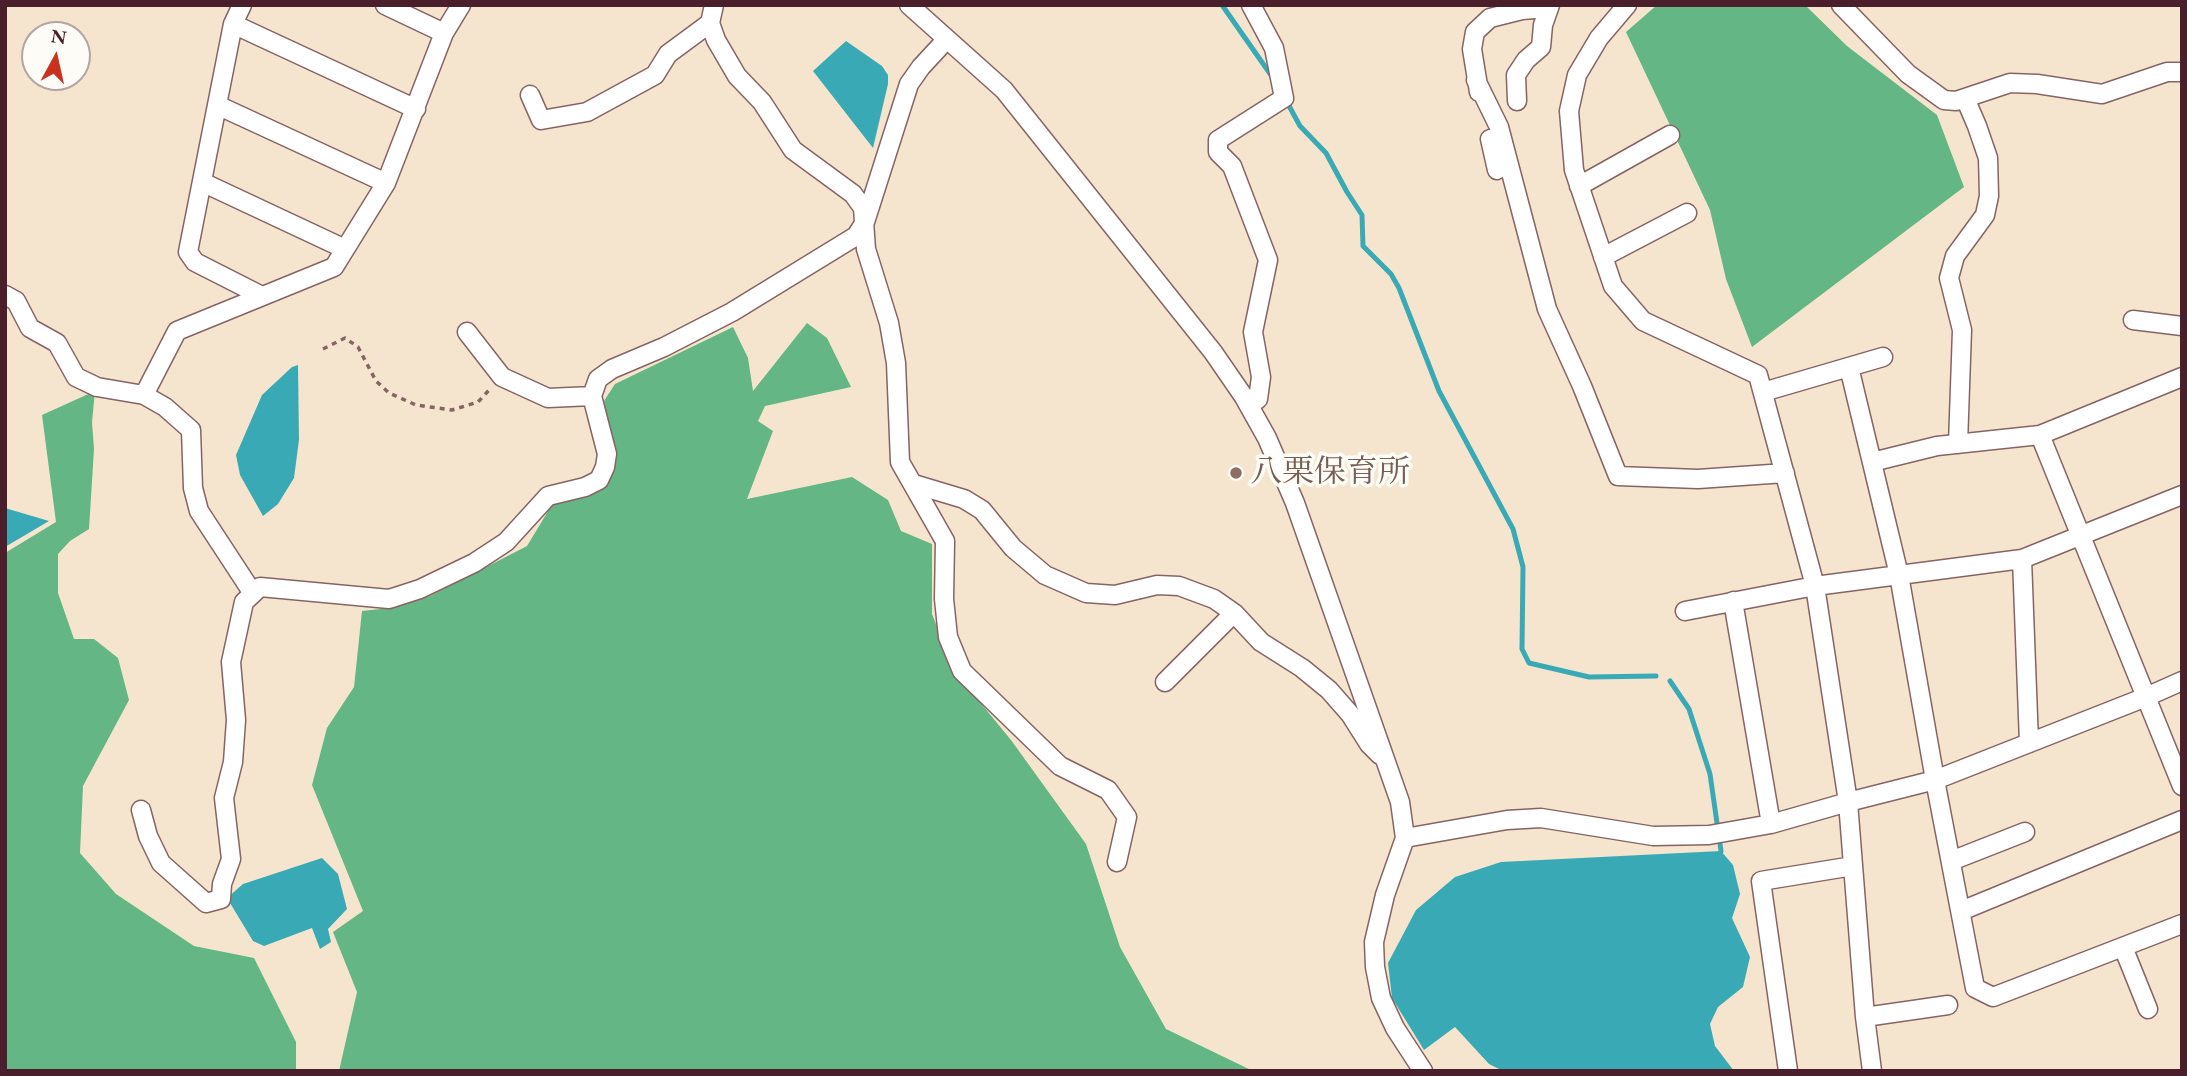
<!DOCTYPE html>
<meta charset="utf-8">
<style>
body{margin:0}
#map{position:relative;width:2187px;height:1076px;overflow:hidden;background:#f6e5ce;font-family:"EB Garamond",serif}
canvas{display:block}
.frame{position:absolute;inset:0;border:7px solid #4a1f2b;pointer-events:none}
.north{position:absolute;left:21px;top:21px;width:70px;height:70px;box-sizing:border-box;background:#fdfcf7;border:2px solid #b5a4a5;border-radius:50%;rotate:8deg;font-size:19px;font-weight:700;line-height:28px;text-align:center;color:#4a1f2b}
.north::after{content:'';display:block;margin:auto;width:24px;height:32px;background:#c8321e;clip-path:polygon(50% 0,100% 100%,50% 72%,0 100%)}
</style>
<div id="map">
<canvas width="2187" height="1076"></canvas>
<div class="frame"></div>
<div class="north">N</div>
</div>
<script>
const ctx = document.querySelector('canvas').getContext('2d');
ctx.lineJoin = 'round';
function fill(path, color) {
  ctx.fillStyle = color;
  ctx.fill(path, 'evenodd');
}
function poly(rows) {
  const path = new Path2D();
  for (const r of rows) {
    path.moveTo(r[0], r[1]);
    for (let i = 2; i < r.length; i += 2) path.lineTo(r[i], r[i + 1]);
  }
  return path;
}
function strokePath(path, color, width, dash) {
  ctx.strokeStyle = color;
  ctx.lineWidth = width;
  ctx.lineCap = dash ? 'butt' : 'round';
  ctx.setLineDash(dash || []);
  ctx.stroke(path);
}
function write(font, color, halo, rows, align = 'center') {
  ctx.font = font + ' "EB Garamond","Noto Serif JP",serif';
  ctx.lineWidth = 7;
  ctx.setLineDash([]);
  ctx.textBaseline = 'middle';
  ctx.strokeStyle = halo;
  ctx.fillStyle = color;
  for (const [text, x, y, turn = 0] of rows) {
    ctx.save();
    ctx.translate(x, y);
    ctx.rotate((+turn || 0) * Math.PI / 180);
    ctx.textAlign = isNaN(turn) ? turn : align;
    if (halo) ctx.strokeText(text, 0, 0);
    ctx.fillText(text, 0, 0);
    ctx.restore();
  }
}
const forest = poly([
 [1657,5,1805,5,1847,46,1937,115,1964,187,1752,347,1726,279,1710,210,1626,32],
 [807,323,827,338,851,387,765,406,758,421,773,431,747,499,852,477,888,500,901,531,932,544,932,614,955,672,1011,740,1086,844,1120,947,1166,1029,1253,1071,339,1071,357,992,333,932,363,911,312,785,327,728,354,687,362,611,380,609,430,596,527,546,553,503,613,461,604,401,615,384,733,327,748,358,753,391],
 [95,391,92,422,94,449,89,529,70,541,58,554,58,593,74,639,94,639,118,658,129,700,83,786,80,853,116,894,194,946,254,958,296,1042,296,1071,5,1071,5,553,56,522,42,415]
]);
const water = poly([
 [846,41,882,66,888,75,888,84,873,148,813,71],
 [298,365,299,440,294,478,278,504,263,516,240,475,236,455,262,395,292,367],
 [5,508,49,521,5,547],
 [1721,851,1733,865,1740,894,1732,918,1750,957,1743,987,1718,1007,1710,1024,1715,1046,1734,1071,1503,1071,1489,1064,1455,1027,1424,1050,1392,998,1388,963,1416,910,1455,877,1501,862],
 [322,858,338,874,347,909,328,929,331,942,320,949,312,928,264,946,253,941,227,898,243,884]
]);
const stream = poly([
 [1222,5,1273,78],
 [1288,104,1300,126,1326,153,1347,192,1362,215,1363,246,1391,274,1399,288,1439,391,1513,529,1523,567,1522,649,1529,663,1589,677,1656,676],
 [1670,681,1689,709,1710,774,1721,851]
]);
const path = poly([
 [323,349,345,338,358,347,376,381,389,393,416,405,452,410,478,402,491,388]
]);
const minor = poly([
 [242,5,233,24,188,252,195,262,262,296],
 [385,5,444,33],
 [714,5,710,23,716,40,737,76,762,102,793,150,853,194,863,208,866,249,889,323,896,363,900,462,945,541,944,599,948,637,962,671,1060,766,1108,790,1127,817,1117,862],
 [909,5,1004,90,1213,352,1244,397,1267,438,1295,503,1400,802,1405,838,1385,895,1374,942,1375,967,1381,998,1395,1028,1423,1071],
 [1627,5,1599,38,1577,75,1569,111,1574,170,1613,286,1643,321,1758,375,1815,586,1848,802,1865,1017,1872,1071],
 [1841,5,1908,74,1944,100,1956,101,2010,83,2037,84,2102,94,2167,72,2182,72],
 [233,24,416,109],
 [1476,80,1499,127,1547,309,1582,386,1618,476,1698,479,1785,473],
 [1479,92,1472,49,1475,32,1490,18,1522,10,1547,8],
 [530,95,541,120,587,112,655,75,668,54,710,23],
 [1517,101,1516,75,1526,60,1541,47,1543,25,1550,5],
 [217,105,386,183],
 [1490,139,1497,170],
 [202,182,345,249],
 [1579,186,1670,135],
 [1603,257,1687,213],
 [5,295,16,301,30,328,57,343,76,377,97,387,144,395,165,407,191,430,193,488,199,511,252,592],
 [2133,320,2182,326],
 [467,332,502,377,548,398,592,396],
 [1849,367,1899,575,1935,780,1975,988,1993,997,2182,924],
 [1763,392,1883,357],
 [144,395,177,331,334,267,386,183,444,33,461,5],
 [1249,406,1258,399,1261,377,1253,332,1268,260,1232,166,1218,152,1218,140,1284,98,1274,48,1251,5],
 [2040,435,2182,786],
 [1958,444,1962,330,1949,278,1955,256,1985,215,1989,196,1988,158,1977,126,1965,98],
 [1872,462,1937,446,2040,435,2182,377],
 [914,484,964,499,982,510,1013,548,1045,575,1086,593,1115,595,1157,585,1179,586,1214,599,1234,613,1261,642,1302,668,1329,690,1350,714,1369,744,1380,755],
 [2022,559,2029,743],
 [1733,601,1771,824],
 [1685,611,1815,586,2022,559,2182,495],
 [1165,682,1234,613],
 [141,810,148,836,161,863,206,903,221,899,222,884,231,859,224,798,233,762,236,720,231,662,244,602,260,587,389,599,420,589,474,563,506,542,548,496,585,487,599,480,605,467,607,454,592,396,598,379,612,369,664,347,732,312,856,236,865,222,909,84,921,67,946,40],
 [1405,838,1507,820,1541,818,1653,836,1709,835,1771,824,1848,802,1935,780,2146,697,2182,681],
 [1951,861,2025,832],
 [1961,911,2182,820],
 [2123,947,2148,1009],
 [1865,1017,1948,1005],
 [1788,1071,1761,881,1853,866]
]);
const markers = [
 [1236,473,7,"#8d6e63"]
];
const educationNames = [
 ["八栗保育所",1250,473]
];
fill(forest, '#64b684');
fill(water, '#39aab5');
strokePath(stream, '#39aab5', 5);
strokePath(minor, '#866464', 21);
strokePath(path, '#866464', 3.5, [5, 5]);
strokePath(minor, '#fff', 18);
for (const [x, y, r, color] of markers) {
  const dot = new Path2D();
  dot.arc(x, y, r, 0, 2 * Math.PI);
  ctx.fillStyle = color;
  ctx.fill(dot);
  strokePath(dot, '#fdfcf7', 2.5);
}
write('32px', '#785e54', '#fdfcf7', educationNames, 'left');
</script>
